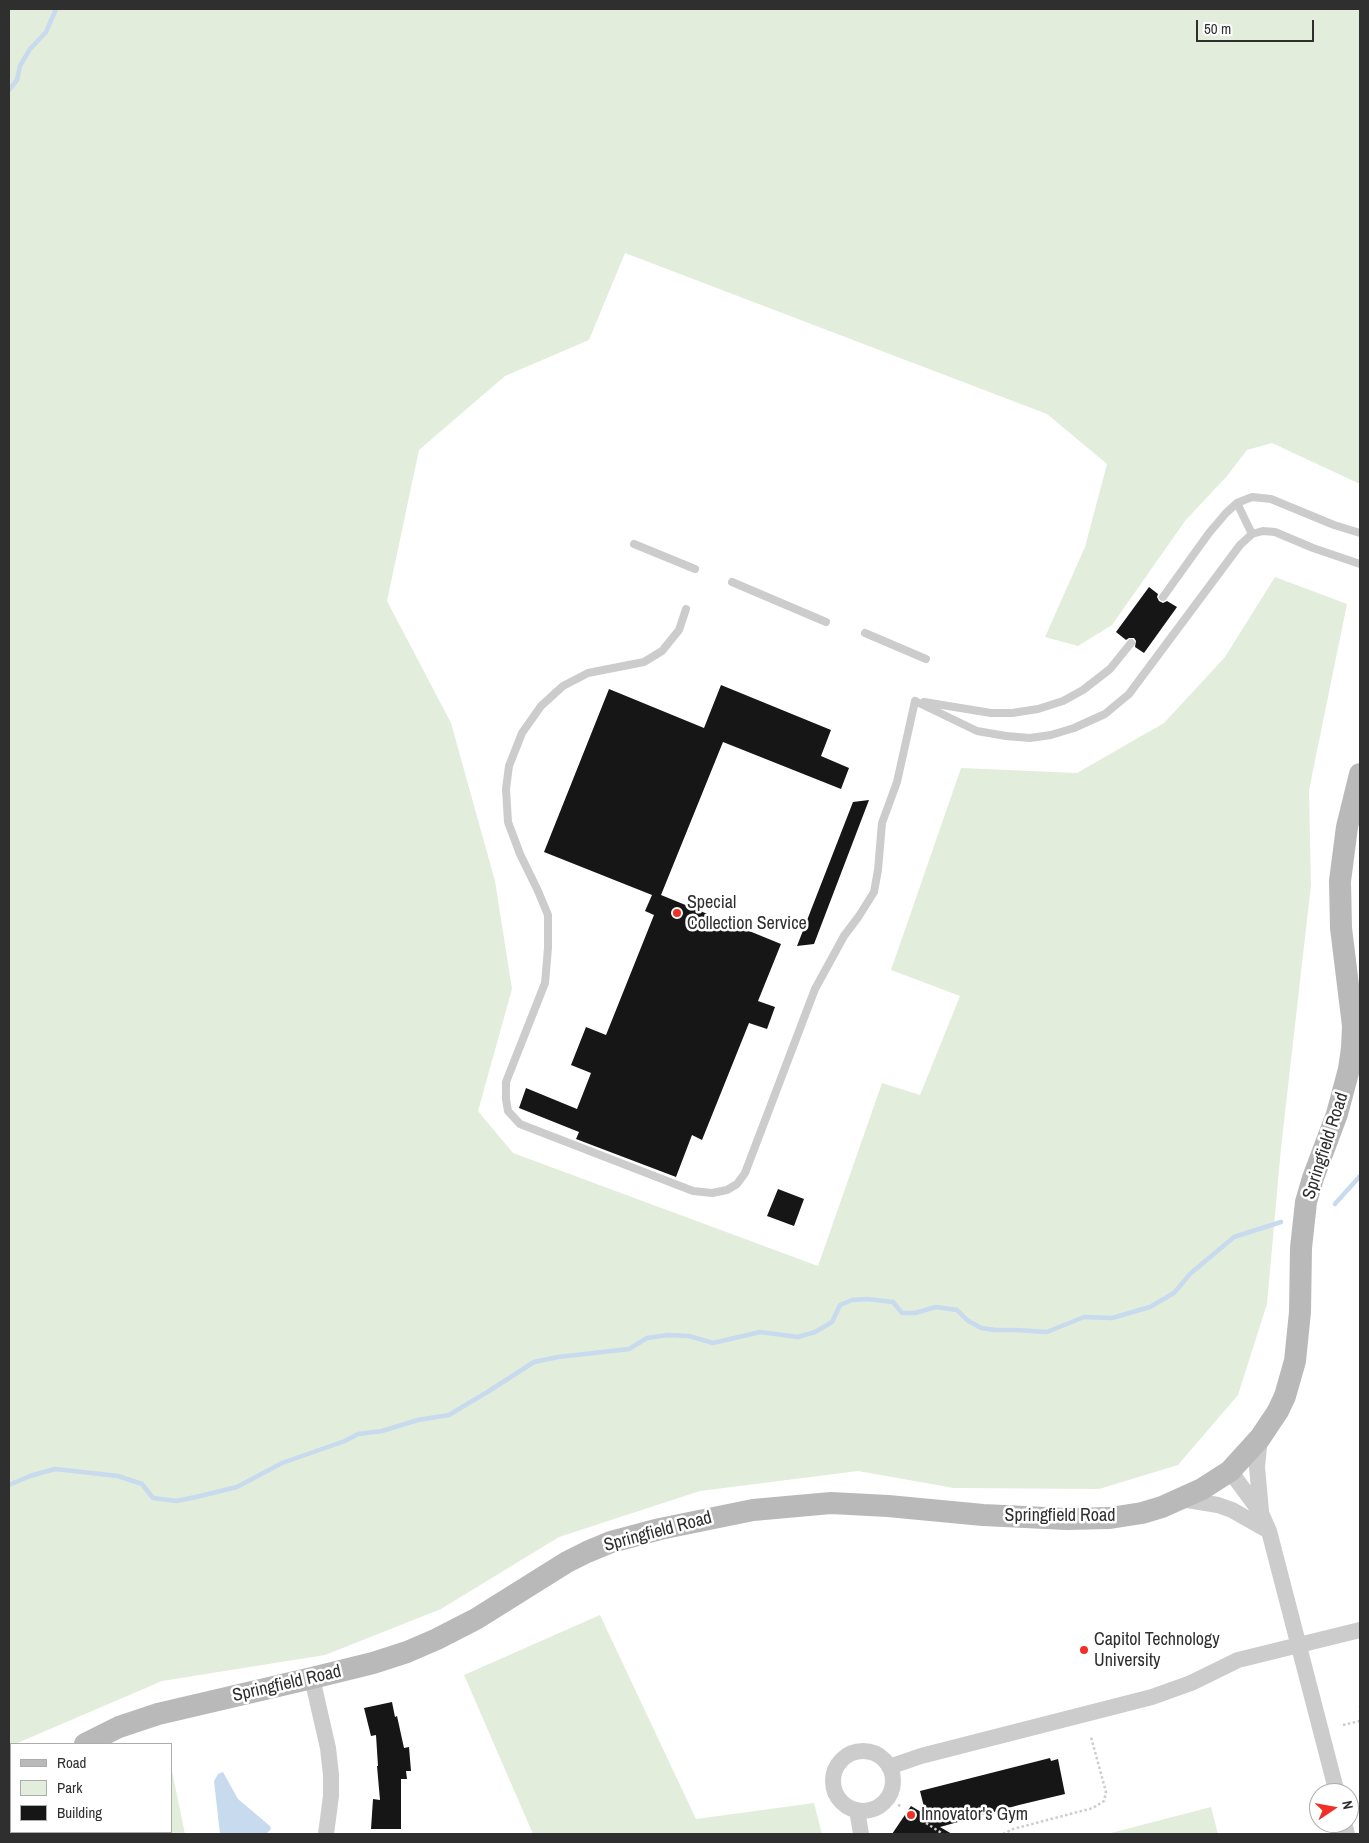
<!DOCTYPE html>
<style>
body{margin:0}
#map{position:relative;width:1369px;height:1843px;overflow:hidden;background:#fff;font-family:"Archivo Narrow",sans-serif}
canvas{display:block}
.frame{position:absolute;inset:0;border:10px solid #2f2f2f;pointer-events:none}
.legend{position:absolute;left:10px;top:1743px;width:162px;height:90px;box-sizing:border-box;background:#fff;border:1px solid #acacac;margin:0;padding:6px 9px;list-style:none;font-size:15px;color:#2f2f2f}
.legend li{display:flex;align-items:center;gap:10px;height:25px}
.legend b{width:25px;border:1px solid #acacac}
.north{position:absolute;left:1309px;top:1783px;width:50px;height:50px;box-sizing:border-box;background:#fff;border:1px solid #acacac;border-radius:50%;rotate:78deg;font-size:14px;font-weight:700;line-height:20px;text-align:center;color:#2f2f2f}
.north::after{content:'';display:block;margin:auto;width:18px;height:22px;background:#f12f26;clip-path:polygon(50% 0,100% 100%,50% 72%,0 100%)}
.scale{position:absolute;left:1196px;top:20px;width:118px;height:22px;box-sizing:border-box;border:2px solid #2f2f2f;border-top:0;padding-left:6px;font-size:15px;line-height:18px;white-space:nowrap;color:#2f2f2f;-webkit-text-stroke:4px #fff;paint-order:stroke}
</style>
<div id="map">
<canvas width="1369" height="1843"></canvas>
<div class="frame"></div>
<ul class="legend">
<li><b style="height:6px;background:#b9b9b9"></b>Road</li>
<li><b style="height:14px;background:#e3eddc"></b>Park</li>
<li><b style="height:14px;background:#161616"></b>Building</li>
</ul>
<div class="north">N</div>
<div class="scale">50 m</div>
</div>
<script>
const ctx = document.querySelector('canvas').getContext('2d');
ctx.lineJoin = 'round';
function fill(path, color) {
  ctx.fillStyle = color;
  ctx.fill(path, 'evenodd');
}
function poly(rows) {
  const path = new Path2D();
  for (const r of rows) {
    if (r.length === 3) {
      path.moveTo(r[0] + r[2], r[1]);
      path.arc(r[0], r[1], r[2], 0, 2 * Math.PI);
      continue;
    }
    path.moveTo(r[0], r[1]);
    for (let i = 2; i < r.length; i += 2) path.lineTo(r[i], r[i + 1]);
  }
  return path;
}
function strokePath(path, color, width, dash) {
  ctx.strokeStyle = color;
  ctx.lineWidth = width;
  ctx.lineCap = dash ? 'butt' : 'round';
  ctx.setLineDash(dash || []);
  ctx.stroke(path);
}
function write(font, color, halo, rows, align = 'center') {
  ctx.font = font + ' "Archivo Narrow",sans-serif';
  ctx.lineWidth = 5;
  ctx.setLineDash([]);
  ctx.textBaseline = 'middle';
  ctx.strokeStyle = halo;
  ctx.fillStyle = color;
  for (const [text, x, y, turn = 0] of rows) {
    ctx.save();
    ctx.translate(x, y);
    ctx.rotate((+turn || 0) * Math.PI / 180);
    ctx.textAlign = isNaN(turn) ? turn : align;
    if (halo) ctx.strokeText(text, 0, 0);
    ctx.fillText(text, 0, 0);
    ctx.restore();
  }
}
const green = poly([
 [9,9,1360,9,1360,484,1272,443,1247,450,1227,476,1185,521,1112,625,1078,646,1045,637,1085,547,1107,464,1047,414,625,253,589,340,505,376,419,450,387,601,451,723,495,881,512,989,478,1111,513,1153,818,1266,882,1083,920,1095,960,996,891,970,961,768,1077,773,1164,723,1225,657,1275,577,1347,604,1309,790,1311,885,1281,1148,1267,1304,1238,1395,1178,1465,1099,1489,954,1488,858,1471,700,1491,559,1537,441,1609,325,1655,162,1681,15,1744,11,1744,9,1748],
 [600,1615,696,1819,814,1803,822,1834,533,1834,464,1675],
 [171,1766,185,1834,9,1834,9,1826,11,1825,11,1832,171,1832],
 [1211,1807,1218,1834,1107,1834]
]);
const water = poly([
 [223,1772,238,1799,270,1826,271,1829,266,1834,220,1834,214,1781,218,1774]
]);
const stream = poly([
 [9,90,17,80,20,66,30,49,46,32,56,9],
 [1335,1204,1360,1176],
 [9,1485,30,1476,55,1469,118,1476,142,1484,153,1498,176,1501,196,1497,237,1487,282,1463,345,1441,358,1434,382,1431,418,1420,449,1415,489,1391,534,1362,558,1357,629,1349,647,1338,668,1335,689,1336,713,1343,760,1332,798,1337,815,1332,832,1322,840,1305,852,1300,867,1299,893,1302,902,1313,915,1313,936,1307,957,1310,967,1320,981,1328,995,1330,1016,1330,1047,1332,1084,1317,1112,1318,1150,1307,1174,1293,1190,1274,1234,1237,1281,1222]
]);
const building = poly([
 [1149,587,1158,594,1157,597,1159,601,1163,603,1167,601,1177,607,1144,653,1135,647,1136,641,1134,638,1129,638,1126,640,1116,632],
 [721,685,831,730,821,756,849,768,841,789,723,742,661,895,781,944,758,1001,775,1007,767,1029,749,1023,702,1140,692,1135,676,1177,576,1139,579,1132,519,1108,526,1088,577,1109,591,1073,571,1065,586,1027,606,1035,654,915,645,911,652,895,544,852,609,689,704,728],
 [869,800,814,944,797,946,853,802],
 [778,1189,804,1199,794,1226,767,1216],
 [392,1702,395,1717,397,1716,404,1748,409,1747,411,1771,406,1771,407,1779,401,1779,401,1829,371,1829,373,1799,380,1800,377,1766,378,1766,376,1735,371,1736,364,1708],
 [1050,1758,1051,1761,1058,1759,1065,1794,1019,1805,940,1827,952,1834,892,1834,911,1806,926,1815,920,1791]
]);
const path = poly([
 [1360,1706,1360,1707],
 [1343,1725,1360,1721],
 [898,1805,901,1806],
 [926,1823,943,1834],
 [1003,1834,1013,1829,1093,1808,1104,1801,1106,1792,1091,1737]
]);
const lane = poly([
 [1237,503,1252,534],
 [634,544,695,569],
 [732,582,826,622],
 [1163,597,1209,533,1226,513,1237,503,1252,497,1271,499,1334,525,1360,533],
 [686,609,679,630,662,651,644,662,588,673,563,686,541,706,522,733,509,766,506,789,508,822,520,854,538,891,548,915,548,948,545,983,506,1082,506,1099,508,1111,520,1124,693,1191,712,1193,727,1190,737,1184,745,1173,815,989,844,936,859,916,874,892,878,870,882,823,897,782,915,701],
 [865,633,926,659],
 [915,701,977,731,1006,736,1030,738,1051,735,1074,728,1105,714,1129,694,1240,545,1252,534,1263,531,1275,532,1313,548,1360,564],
 [924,702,991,713,1012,713,1038,709,1063,701,1083,690,1110,669,1131,643]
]);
const street = poly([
 [1260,1438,1257,1467,1261,1511],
 [1230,1471,1261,1513,1269,1531,1337,1793],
 [1181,1499,1218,1505,1232,1510,1269,1531],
 [312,1678,328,1748,331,1775,331,1796,326,1834],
 [863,1781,30],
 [889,1767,921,1756,1152,1697,1191,1683,1238,1660,1360,1630],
 [857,1810,861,1834],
 [1344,1823,1347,1834]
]);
const secondary = poly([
 [85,1744,119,1727,158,1714,312,1678,373,1663,407,1652,437,1639,476,1619,567,1562,587,1552,611,1542,660,1529,753,1510,831,1503,888,1506,983,1515,1067,1519,1110,1518,1142,1513,1162,1507,1202,1489,1230,1471,1260,1438,1278,1411,1285,1396,1295,1361,1300,1312,1301,1248,1306,1202,1313,1178,1337,1114,1349,1069,1352,1048,1353,1026,1341,928,1340,881,1347,827,1360,774],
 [9,1790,11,1788]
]);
const markers = [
 [677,913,5,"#f12f26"],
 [1084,1650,5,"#f12f26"],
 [911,1815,5,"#f12f26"]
];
const poiNames = [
 ["Special",687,903],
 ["Collection Service",687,924],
 ["Capitol Technology",1094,1640],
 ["University",1094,1661],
 ["Innovator's Gym",921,1815]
];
const streetNames = [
 ["Springfield Road",1326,1146,-72],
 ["Springfield Road",1060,1516],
 ["Springfield Road",658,1532,-15],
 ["Springfield Road",287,1684,-13]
];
fill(green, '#e3eddc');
fill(water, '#c7daee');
strokePath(stream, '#c7daee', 4.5);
fill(building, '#161616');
strokePath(path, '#ccc', 2.5, [2.5, 2.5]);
strokePath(lane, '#ccc', 8);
strokePath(street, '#ccc', 16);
strokePath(secondary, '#b9b9b9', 22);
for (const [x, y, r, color] of markers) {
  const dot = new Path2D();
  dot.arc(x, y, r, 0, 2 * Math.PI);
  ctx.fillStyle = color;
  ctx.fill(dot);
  strokePath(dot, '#fff', 2);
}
write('18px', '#2f2f2f', '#fff', poiNames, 'left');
write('18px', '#2f2f2f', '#fff', streetNames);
</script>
